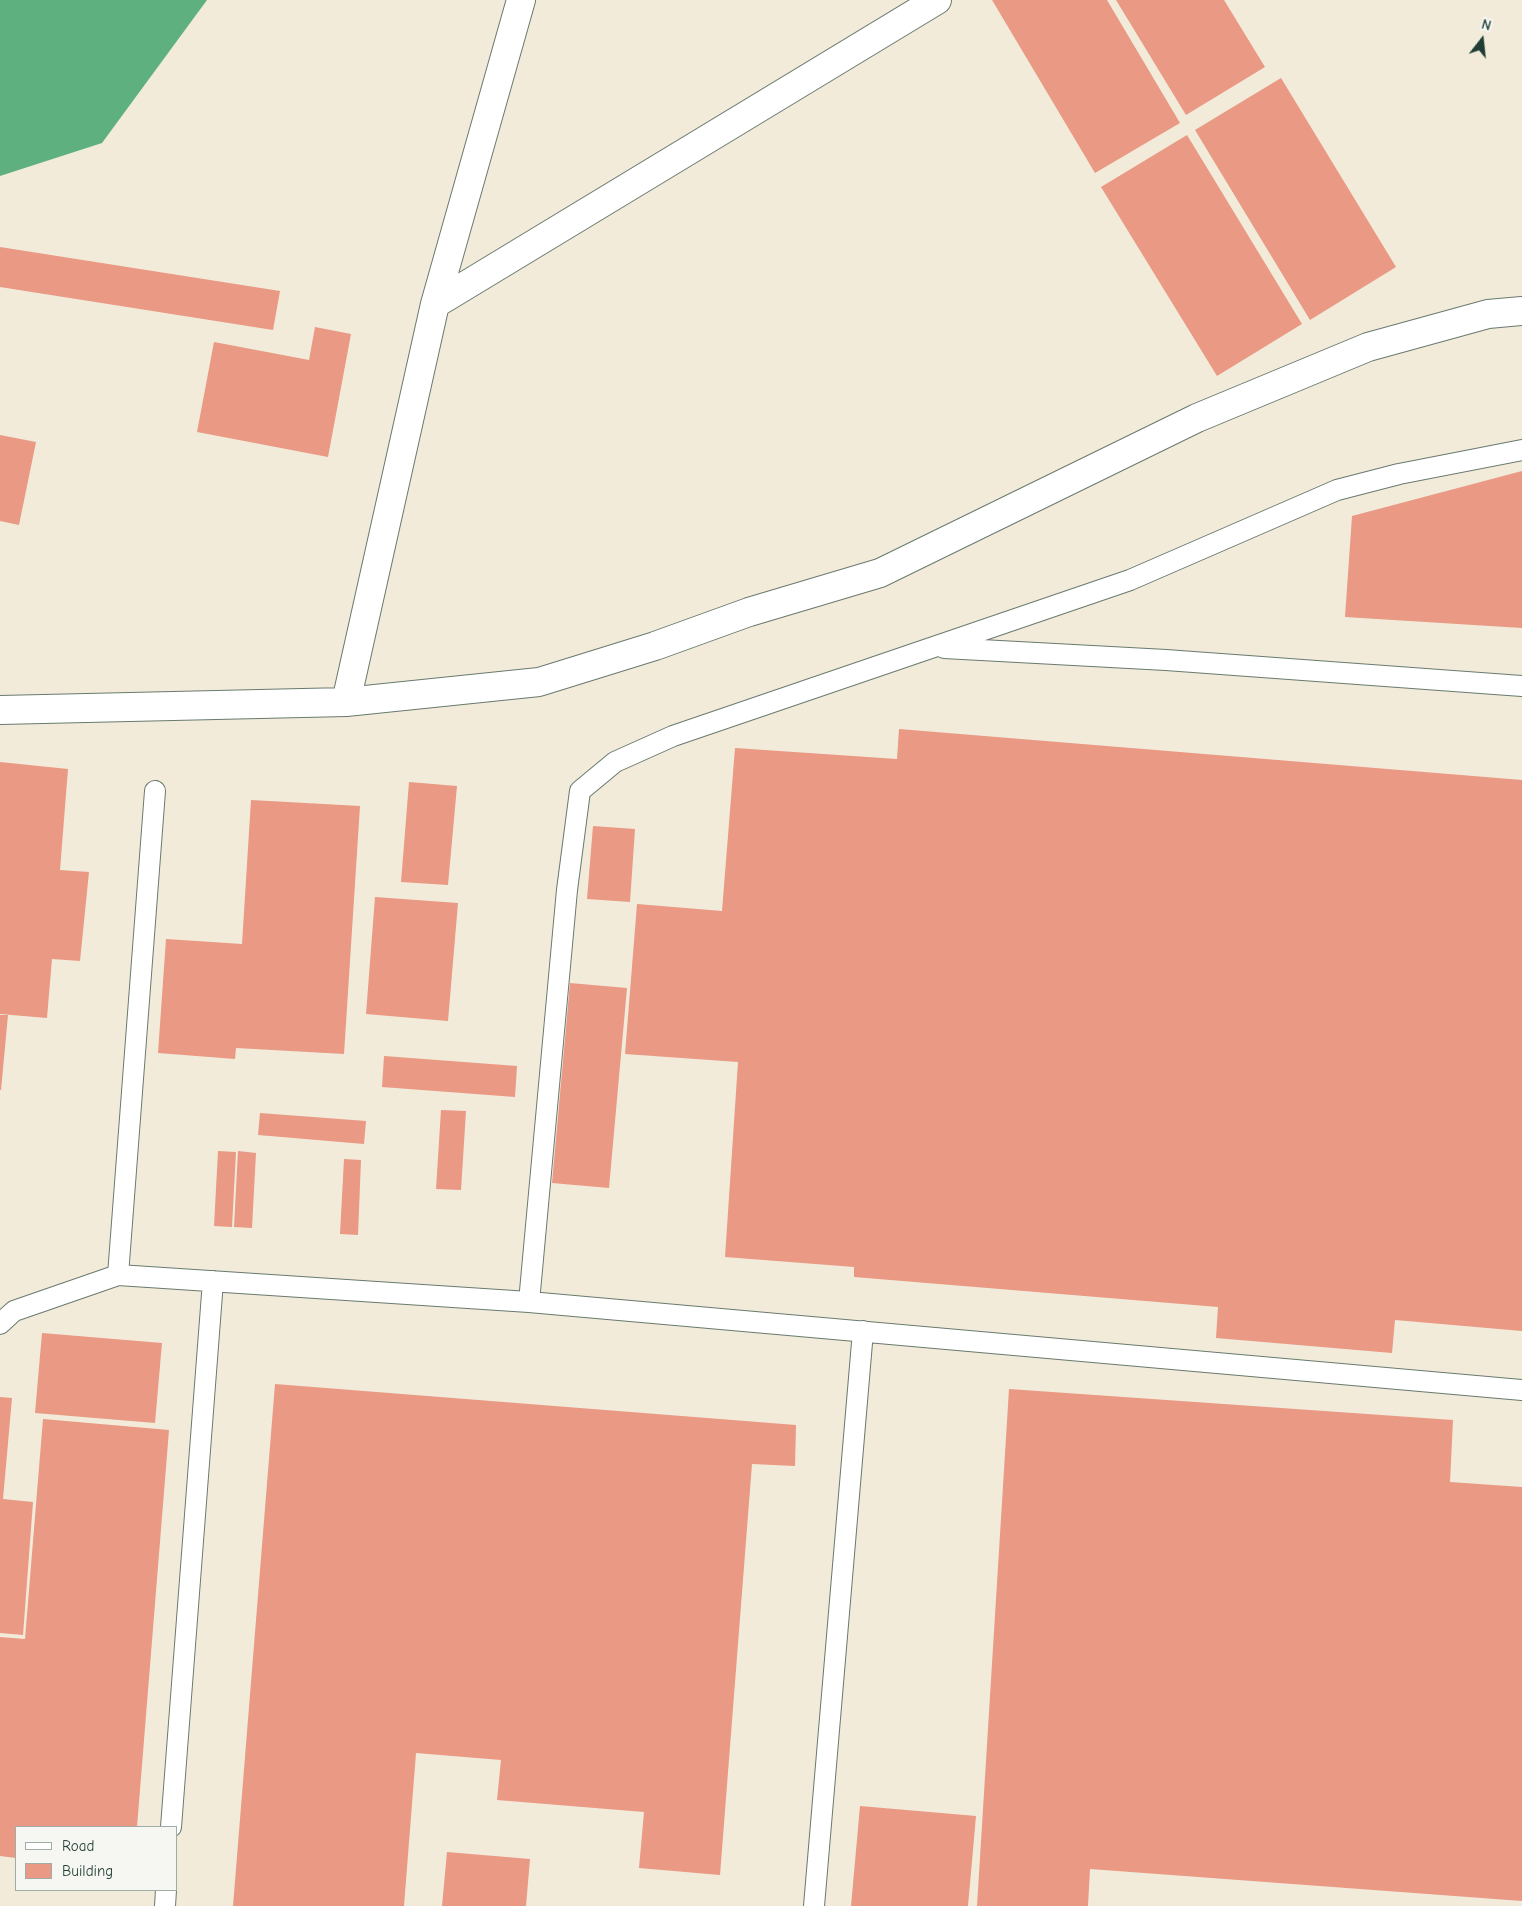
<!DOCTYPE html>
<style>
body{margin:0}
#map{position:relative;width:1522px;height:1906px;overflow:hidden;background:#f2ebda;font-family:"Comic Neue",sans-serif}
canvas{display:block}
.legend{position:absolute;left:15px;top:1826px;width:162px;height:65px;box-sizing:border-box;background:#f6f6f2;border:1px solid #a0aca6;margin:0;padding:6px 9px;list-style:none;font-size:15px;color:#1f3d34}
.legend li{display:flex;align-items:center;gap:10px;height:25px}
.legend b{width:25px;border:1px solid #a0aca6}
.north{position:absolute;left:1457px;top:15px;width:50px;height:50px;-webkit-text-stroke:4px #f6f6f2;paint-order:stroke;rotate:16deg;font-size:14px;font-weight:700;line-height:20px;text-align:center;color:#1f3d34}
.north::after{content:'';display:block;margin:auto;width:18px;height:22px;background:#1f3d34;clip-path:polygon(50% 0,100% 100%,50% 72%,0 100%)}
</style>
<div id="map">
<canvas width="1522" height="1906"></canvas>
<ul class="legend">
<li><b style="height:6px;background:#fff"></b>Road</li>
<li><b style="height:14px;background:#e99984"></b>Building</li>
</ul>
<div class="north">N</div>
</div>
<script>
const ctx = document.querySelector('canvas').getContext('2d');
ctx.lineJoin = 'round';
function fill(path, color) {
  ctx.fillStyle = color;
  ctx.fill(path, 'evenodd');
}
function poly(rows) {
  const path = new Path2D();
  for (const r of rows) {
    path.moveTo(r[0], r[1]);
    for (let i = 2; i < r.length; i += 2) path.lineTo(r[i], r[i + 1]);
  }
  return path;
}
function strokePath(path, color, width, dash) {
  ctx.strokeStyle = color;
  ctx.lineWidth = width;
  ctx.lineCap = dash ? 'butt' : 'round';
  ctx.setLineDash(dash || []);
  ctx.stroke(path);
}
const forest = poly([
 [0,0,207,0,102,143,0,176]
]);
const building = poly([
 [992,0,1107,0,1180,123,1095,173],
 [1116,0,1224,0,1265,67,1186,115],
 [1281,78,1396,267,1310,320,1195,130],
 [1187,135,1302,324,1217,376,1101,187],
 [0,247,280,291,273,330,0,287],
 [315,327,351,334,328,457,197,432,214,342,309,360],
 [0,435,36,442,19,525,0,521],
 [1522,471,1522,628,1345,617,1352,516],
 [899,729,1522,780,1522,1331,1395,1320,1392,1353,1216,1338,1218,1307,854,1277,854,1267,725,1257,738,1062,625,1054,637,904,722,911,735,748,897,759],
 [0,762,68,769,60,870,89,872,80,961,52,959,47,1018,0,1014],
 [409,782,457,786,448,885,401,882],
 [251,800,360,806,344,1054,236,1048,235,1059,158,1053,166,939,242,944],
 [593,826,635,829,630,902,587,899],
 [375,897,458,903,448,1021,366,1014],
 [570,983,627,988,609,1188,552,1183],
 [0,1015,8,1015,1,1090,0,1090],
 [384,1056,517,1066,515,1097,382,1087],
 [441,1110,466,1111,461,1190,436,1189],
 [260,1113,366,1121,364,1144,258,1135],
 [218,1151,236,1152,232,1227,214,1226],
 [238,1151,256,1153,252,1228,234,1227],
 [344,1159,361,1160,358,1235,340,1234],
 [42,1333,162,1343,155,1423,35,1413],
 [275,1384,796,1425,795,1466,752,1464,720,1875,639,1868,644,1812,497,1800,501,1760,416,1753,404,1906,233,1906],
 [1009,1389,1453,1420,1450,1482,1522,1487,1522,1901,1090,1869,1088,1906,977,1906],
 [0,1397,12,1398,3,1499,33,1502,23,1635,0,1633],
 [43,1419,169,1430,137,1827,16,1827,16,1858,0,1856,0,1637,25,1639],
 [860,1806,976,1816,968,1906,851,1906],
 [447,1852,530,1859,526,1906,442,1906]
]);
const service = poly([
 [944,648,1166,660,1522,686],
 [118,1275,155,791],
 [529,1302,567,890,580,791,615,762,673,736,1130,580,1337,490,1399,474,1522,450],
 [0,1324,14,1311,118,1275,529,1302,1522,1390],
 [171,1827,213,1281],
 [165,1906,166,1890],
 [814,1906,863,1331]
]);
const minor = poly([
 [435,304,937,0],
 [346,702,435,304,521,0],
 [0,710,346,702,539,682,655,646,749,612,880,573,1197,418,1368,347,1488,314,1522,311]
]);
fill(forest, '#5eb07e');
fill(building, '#e99984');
strokePath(service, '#697a6e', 22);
strokePath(minor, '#697a6e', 30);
strokePath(service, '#fff', 20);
strokePath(minor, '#fff', 28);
</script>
